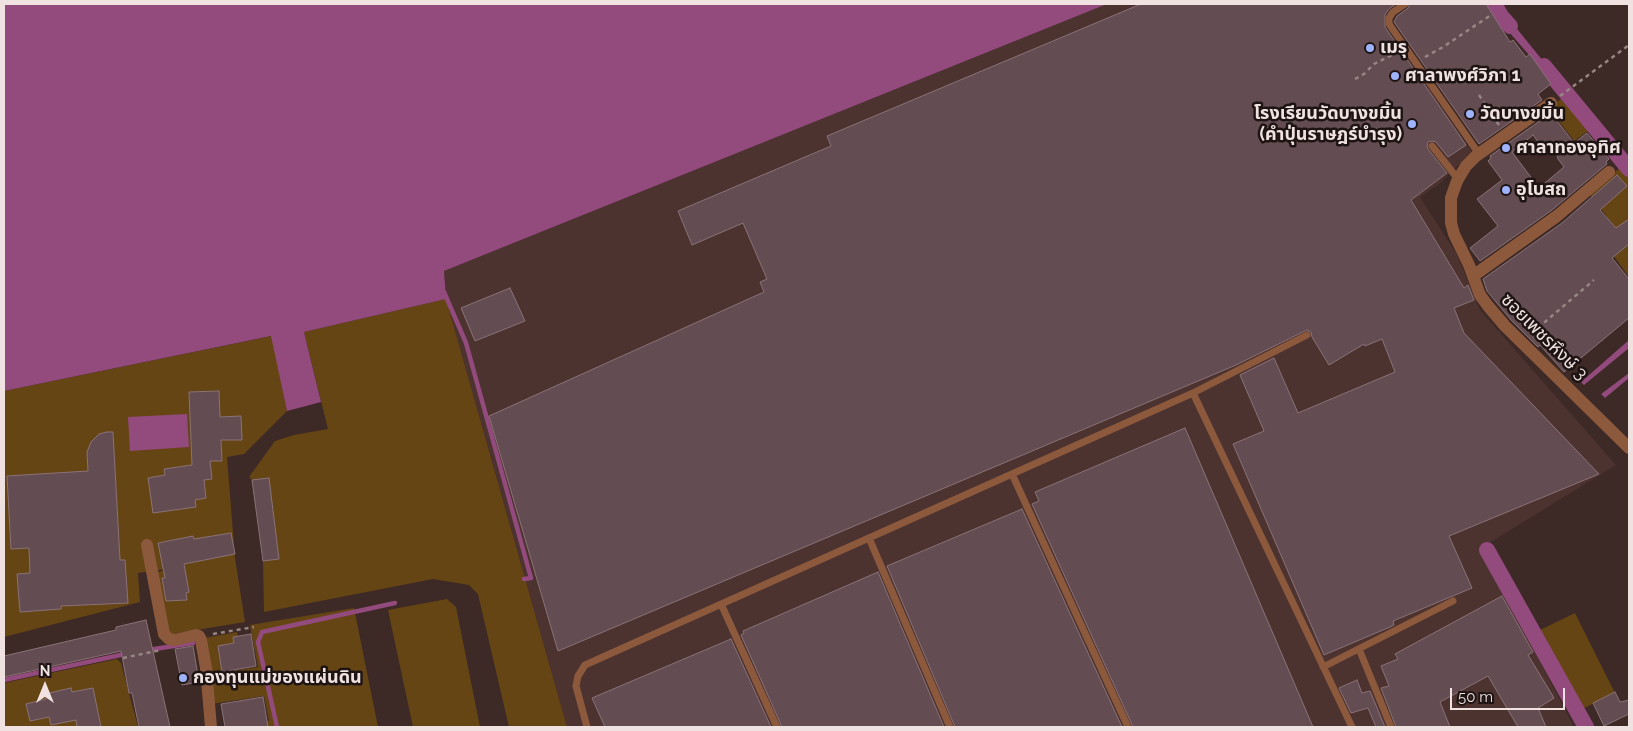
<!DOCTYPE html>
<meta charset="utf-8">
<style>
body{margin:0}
#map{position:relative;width:1633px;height:731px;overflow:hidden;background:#3d2926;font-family:Raleway,sans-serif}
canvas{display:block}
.frame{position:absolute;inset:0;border:5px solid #f0e2e0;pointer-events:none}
.north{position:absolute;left:20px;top:661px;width:50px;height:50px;-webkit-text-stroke:4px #1d1413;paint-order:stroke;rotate:0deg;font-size:14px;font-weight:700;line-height:20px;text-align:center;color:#f0e2e0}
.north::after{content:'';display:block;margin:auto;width:18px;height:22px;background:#f0e2e0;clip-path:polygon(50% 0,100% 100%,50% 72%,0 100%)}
.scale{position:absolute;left:1450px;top:688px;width:115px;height:22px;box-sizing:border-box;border:2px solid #f0e2e0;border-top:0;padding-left:6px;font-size:15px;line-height:18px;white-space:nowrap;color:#f0e2e0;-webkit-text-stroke:4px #1d1413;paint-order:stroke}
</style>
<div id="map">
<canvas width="1633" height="731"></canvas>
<div class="frame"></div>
<div class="north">N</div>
<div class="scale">50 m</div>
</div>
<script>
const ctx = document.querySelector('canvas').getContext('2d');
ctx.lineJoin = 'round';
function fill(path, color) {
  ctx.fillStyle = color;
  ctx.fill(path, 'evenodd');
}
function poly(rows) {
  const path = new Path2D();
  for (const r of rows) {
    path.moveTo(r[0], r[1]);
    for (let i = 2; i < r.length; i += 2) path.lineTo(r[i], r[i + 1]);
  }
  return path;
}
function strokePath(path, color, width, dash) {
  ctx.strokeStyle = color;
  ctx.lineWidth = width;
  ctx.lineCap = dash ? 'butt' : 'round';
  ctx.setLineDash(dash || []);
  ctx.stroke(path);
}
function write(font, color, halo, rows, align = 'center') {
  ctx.font = font + ' Raleway,"Noto Sans Thai",sans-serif';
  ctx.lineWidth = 5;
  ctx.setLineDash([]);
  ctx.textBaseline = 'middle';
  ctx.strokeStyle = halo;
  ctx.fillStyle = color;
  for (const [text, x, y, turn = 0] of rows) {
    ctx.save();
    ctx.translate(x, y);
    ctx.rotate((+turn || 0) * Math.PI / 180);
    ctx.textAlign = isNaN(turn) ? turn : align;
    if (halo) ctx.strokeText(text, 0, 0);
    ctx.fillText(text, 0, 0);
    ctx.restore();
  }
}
const built = poly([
 [1107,4,1299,4,1358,92,1386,92,1417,70,1472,152,1439,184,1420,197,1456,253,1480,310,1616,465,1481,548,1574,727,567,727,446,299,444,271]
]);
const green = poly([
 [1560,82,1629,163,1629,277,1613,255,1627,243,1589,193,1620,168,1588,131,1574,141,1549,108,1562,98,1552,87],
 [446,299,567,727,509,727,478,594,469,585,433,579,264,612,263,561,278,559,252,480,249,477,275,441,294,435,328,429,304,332],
 [272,336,287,411,244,454,227,457,235,558,245,622,172,634,169,632,157,572,179,567,138,573,140,602,4,637,4,391],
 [447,599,456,607,480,727,413,727,388,610],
 [354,608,378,727,228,727,269,721,264,696,211,704,205,638,237,632,240,644,223,647,226,672,258,667,250,625],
 [1575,613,1615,693,1580,710,1540,630],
 [117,659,121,663,138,727,4,727,4,683]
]);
const water = poly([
 [4,4,1107,4,444,271,446,299,304,332,321,402,287,411,271,336,4,391],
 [1501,9,1560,82,1555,85,1496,17,1493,12],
 [1629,340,1629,348,1584,385,1581,382],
 [1629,373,1629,378,1605,398,1601,394],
 [187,414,189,447,130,451,128,417]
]);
const stream = poly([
 [444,292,466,343,531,578,524,579],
 [148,650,193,643],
 [4,680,125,654],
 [277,727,258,642,262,632,395,603]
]);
const canal = poly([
 [1494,4,1501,16,1510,26],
 [1544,66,1629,169],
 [1487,550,1586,727]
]);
const building = poly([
 [1141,4,1396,4,1389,9,1385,15,1385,27,1466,145,1448,157,1436,142,1432,141,1428,142,1427,146,1428,149,1447,173,1411,200,1464,288,1468,285,1474,300,1454,308,1464,333,1599,474,1449,536,1472,588,1393,621,1394,625,1390,627,1324,655,1233,444,1264,431,1240,375,1274,358,1298,413,1395,372,1382,339,1365,346,1364,344,1329,365,1312,337,1311,332,1307,330,1236,365,558,651,489,416,764,292,760,282,767,279,743,223,692,245,678,211,831,146,827,136,1141,4],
 [1410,4,1486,4,1510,42,1513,40,1526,57,1530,54,1551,84,1538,94,1542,100,1479,144,1394,22,1397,16,1408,8,1410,4],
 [1551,113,1574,143,1587,133,1609,159,1606,162,1607,164,1552,210,1480,261,1470,248,1498,226,1477,199,1502,180,1488,161,1491,158,1490,156,1551,113],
 [1533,135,1544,150,1554,142,1558,159,1564,167,1539,188,1512,152,1533,135],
 [1617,175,1627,186,1600,210,1616,228,1629,219,1629,244,1612,258,1629,279,1629,318,1564,372,1540,345,1538,347,1511,320,1487,291,1483,279,1562,223,1617,175],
 [510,288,525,321,475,341,461,308,510,288],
 [219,391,220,417,241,416,242,440,221,440,222,461,210,461,212,479,204,480,206,498,195,500,196,507,153,513,148,478,165,475,164,469,192,465,189,392,219,391],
 [1185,428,1313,727,1133,727,1032,504,1039,501,1035,492,1185,428],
 [107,432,113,432,120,560,125,560,128,603,61,606,61,609,20,612,17,574,30,573,29,548,11,549,7,476,88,471,87,452,91,442,99,434,107,432],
 [269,478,279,559,263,561,252,480,269,478],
 [1022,509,1122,727,955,727,887,566,1022,509],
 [231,533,235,554,184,564,189,592,186,593,187,600,166,601,162,578,165,578,158,543,193,536,194,539,231,533],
 [878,572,944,727,782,727,741,635,744,633,743,631,878,572],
 [1502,596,1533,652,1528,655,1554,698,1538,708,1546,727,1518,727,1488,676,1440,702,1450,727,1396,727,1381,688,1389,686,1381,666,1398,659,1395,654,1502,596],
 [146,620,170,727,139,727,132,693,129,693,121,651,4,677,4,656,116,630,116,627,146,620],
 [251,634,256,666,222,672,218,646,234,643,233,637,251,634],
 [731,639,771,727,605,727,592,698,731,639],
 [193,646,199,682,182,685,175,649,193,646],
 [1357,680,1362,693,1370,691,1385,727,1376,727,1368,708,1351,713,1339,688,1357,680],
 [71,688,72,692,93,688,101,727,77,727,76,720,51,725,49,717,30,721,26,704,46,699,45,694,71,688],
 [1615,692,1620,702,1629,700,1629,714,1604,726,1593,703,1615,692],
 [263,697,268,727,225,727,221,704,263,697]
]);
const path = poly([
 [1425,57,1443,47,1491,15],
 [1355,79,1364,74,1374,64,1396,53],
 [1479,95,1499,125],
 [1560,96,1629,45],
 [1532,333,1594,280],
 [213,634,254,627],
 [123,658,161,650]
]);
const lane = poly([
 [1405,4,1393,12,1389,18,1389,24,1479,154],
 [1432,146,1458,179],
 [1193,393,1307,335],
 [1012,474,1128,727],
 [869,538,950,727],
 [721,604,777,727],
 [1359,649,1391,727],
 [1323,667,1453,601],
 [587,727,576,686,578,676,585,665,1193,393,1352,727]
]);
const street = poly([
 [1551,103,1476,156,1466,166,1457,181,1451,198,1451,223,1454,234,1469,265,1480,295,1488,306,1505,326,1629,448],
 [1473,276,1557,216,1609,172],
 [147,545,164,634,169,639,175,640,196,635,199,636,201,640,206,668,211,727]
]);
const markers = [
 [1370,48,5,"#9fb3fd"],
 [1395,76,5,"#9fb3fd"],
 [1470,114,5,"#9fb3fd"],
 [1412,124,5,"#9fb3fd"],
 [1506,148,5,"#9fb3fd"],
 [1506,190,5,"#9fb3fd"],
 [183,678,5,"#9fb3fd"]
];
const poiNames = [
 ["เมรุ",1380,48],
 ["ศาลาพงศ์วิภา 1",1405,76],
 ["โรงเรียนวัดบางขมิ้น",1402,114,"right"],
 ["(คำปุ่นราษฎร์บำรุง)",1402,135,"right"],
 ["วัดบางขมิ้น",1480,114],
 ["ศาลาทองอุทิศ",1516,148],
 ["อุโบสถ",1516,190],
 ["กองทุนแม่ของแผ่นดิน",193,678]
];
const streetNames = [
 ["ซอยเพชรหึงษ์ 3",1544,337,45]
];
fill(built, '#4d3330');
fill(green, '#664515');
fill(water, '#934a7c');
strokePath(stream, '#934a7c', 4.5);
strokePath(canal, '#934a7c', 16);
fill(building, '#634d52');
strokePath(building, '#8a7277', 1);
strokePath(path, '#978683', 2.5, [4, 4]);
strokePath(lane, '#8c593d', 7);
strokePath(street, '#8c593d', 12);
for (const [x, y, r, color] of markers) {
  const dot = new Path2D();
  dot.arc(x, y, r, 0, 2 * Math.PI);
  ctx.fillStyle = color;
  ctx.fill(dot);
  strokePath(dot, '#1d1413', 2);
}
write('bold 18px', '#f0e2e0', '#1d1413', poiNames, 'left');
write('18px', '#f0e2e0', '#1d1413', streetNames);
</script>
